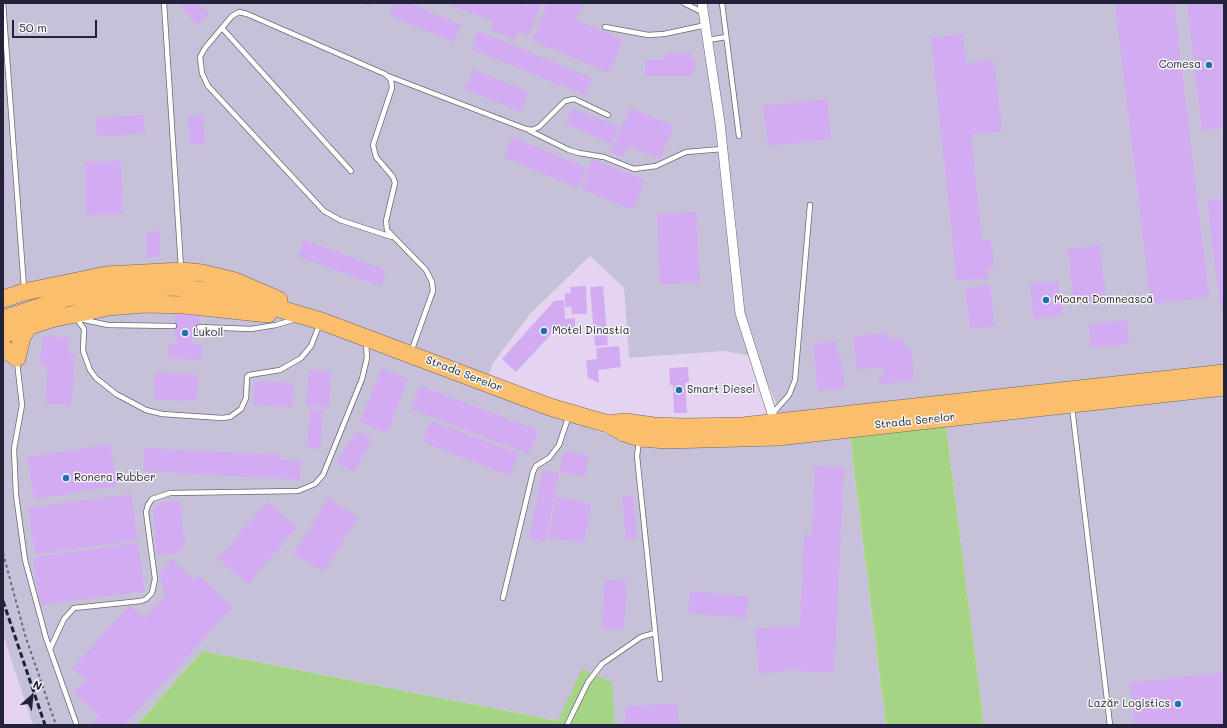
<!DOCTYPE html>
<meta charset="utf-8">
<style>
body{margin:0}
#map{position:relative;width:1227px;height:728px;overflow:hidden;background:#f5e9d9;font-family:Mali,sans-serif}
canvas{display:block}
.frame{position:absolute;inset:0;border:4px solid #22223b;pointer-events:none}
.north{position:absolute;left:12px;top:676px;width:40px;height:40px;-webkit-text-stroke:3px #f6f6f2;paint-order:stroke;rotate:27deg;font-size:11px;font-weight:700;line-height:16px;text-align:center;color:#22223b}
.north::after{content:'';display:block;margin:auto;width:14px;height:18px;background:#22223b;clip-path:polygon(50% 0,100% 100%,50% 72%,0 100%)}
.scale{position:absolute;left:12px;top:20px;width:85px;height:18px;box-sizing:border-box;border:2px solid #22223b;border-top:0;padding-left:5px;font-size:12px;line-height:14px;white-space:nowrap;color:#22223b;-webkit-text-stroke:3px #f6f6f2;paint-order:stroke}
</style>
<div id="map">
<canvas width="1227" height="728"></canvas>
<div class="frame"></div>
<div class="north">N</div>
<div class="scale">50 m</div>
</div>
<script>
const ctx = document.querySelector('canvas').getContext('2d');
ctx.lineJoin = 'round';
function fill(path, color) {
  ctx.fillStyle = color;
  ctx.fill(path, 'evenodd');
}
function poly(rows) {
  const path = new Path2D();
  for (const r of rows) {
    path.moveTo(r[0], r[1]);
    for (let i = 2; i < r.length; i += 2) path.lineTo(r[i], r[i + 1]);
  }
  return path;
}
function strokePath(path, color, width, dash) {
  ctx.strokeStyle = color;
  ctx.lineWidth = width;
  ctx.lineCap = dash ? 'butt' : 'round';
  ctx.setLineDash(dash || []);
  ctx.stroke(path);
}
function write(font, color, halo, rows, align = 'center') {
  ctx.font = font + ' Mali,sans-serif';
  ctx.lineWidth = 3;
  ctx.setLineDash([]);
  ctx.textBaseline = 'middle';
  ctx.strokeStyle = halo;
  ctx.fillStyle = color;
  for (const [text, x, y, turn = 0] of rows) {
    ctx.save();
    ctx.translate(x, y);
    ctx.rotate((+turn || 0) * Math.PI / 180);
    ctx.textAlign = isNaN(turn) ? turn : align;
    if (halo) ctx.strokeText(text, 0, 0);
    ctx.fillText(text, 0, 0);
    ctx.restore();
  }
}
const built = poly([
 [590,256,624,288,629,358,724,351,756,357,776,402,786,442,653,443,609,435,484,391,493,363,531,313],
 [3,635,14,667,33,725,3,725]
]);
const industrial = poly([
 [3,3,1224,3,1224,725,984,725,946,425,850,437,886,725,615,725,611,682,558,721,202,651,137,725,33,725,3,635],
 [590,256,624,288,629,358,724,351,756,357,776,402,786,442,653,443,609,435,484,391,493,363,531,313]
]);
const green = poly([
 [946,425,984,725,886,725,850,437],
 [202,651,558,721,582,669,612,682,615,725,137,725]
]);
const building = poly([
 [186,3,199,3,209,14,198,25,181,7],
 [361,3,372,3,370,7],
 [394,3,409,3,461,25,454,42,389,15],
 [444,3,517,3,528,7,530,3,541,3,529,35,518,31,515,39,490,30,493,21],
 [548,3,583,3,576,20,623,40,609,73,532,40],
 [1115,3,1174,3,1209,297,1151,304],
 [1187,3,1224,3,1224,128,1202,130],
 [478,31,592,78,585,95,471,49],
 [963,34,966,63,994,60,1002,131,971,135,982,240,991,239,994,267,988,267,989,278,957,281,931,38],
 [665,53,691,53,691,60,695,60,695,70,692,70,692,76,645,76,645,60,665,60],
 [473,69,529,92,521,112,465,89],
 [827,99,831,139,768,146,763,106],
 [573,108,619,127,612,144,566,124],
 [630,108,674,126,660,159,628,146,624,157,611,152],
 [144,115,145,133,97,137,96,118],
 [203,115,205,144,190,145,188,116],
 [512,137,587,168,578,188,504,157],
 [3,145,6,199,3,199],
 [593,159,645,180,633,210,581,189],
 [121,161,123,214,86,215,85,162],
 [1224,199,1224,310,1221,311,1207,201],
 [696,212,700,282,660,285,657,214],
 [160,231,160,257,146,258,146,232],
 [304,240,386,270,381,286,298,257],
 [1100,245,1106,300,1074,303,1068,249],
 [1058,281,1063,315,1034,319,1030,284],
 [990,285,995,326,970,329,965,288],
 [586,286,587,314,572,314,571,307,565,307,565,293,571,293,570,287],
 [603,286,608,345,595,346,590,287],
 [564,300,565,319,575,318,575,331,553,332,516,372,502,359,554,301],
 [175,314,200,315,198,339,192,338,192,344,203,345,202,360,168,358,169,343,177,344,177,336,174,336],
 [1127,320,1129,344,1091,348,1089,324],
 [888,333,889,339,904,338,905,349,911,348,914,381,880,384,879,376,884,376,883,367,857,370,853,336],
 [43,336,69,338,68,354,75,354,71,405,45,403,48,366,40,365],
 [836,341,837,355,841,354,845,389,818,391,813,344],
 [619,346,621,367,598,370,599,383,588,378,586,360,597,359,596,348],
 [688,367,689,382,685,383,687,413,674,413,673,385,670,385,669,368],
 [381,369,408,379,387,433,360,422],
 [309,370,331,372,329,407,306,406],
 [155,372,198,375,196,401,154,399],
 [255,381,294,383,292,407,253,405],
 [420,386,538,430,529,454,411,409],
 [310,409,323,410,320,449,307,447],
 [431,421,519,454,510,476,423,442],
 [356,431,372,440,353,472,337,463],
 [110,444,117,486,34,499,27,457],
 [144,448,280,455,280,460,301,461,300,480,143,471],
 [564,451,589,456,584,477,559,472],
 [815,466,844,467,834,673,790,670,759,674,755,629,800,625,804,534,812,535],
 [543,470,559,473,545,542,529,538],
 [131,494,138,540,35,554,28,508],
 [633,495,637,539,626,539,622,496],
 [556,497,591,504,584,543,548,537],
 [328,498,358,517,324,572,294,554],
 [180,501,185,545,178,553,157,555,153,511,160,503],
 [267,502,297,527,248,584,218,559],
 [138,543,145,591,40,605,33,558],
 [172,559,194,580,198,575,233,607,124,725,91,725,99,716,74,693,86,680,73,668,130,605,144,619,165,597,159,573],
 [605,580,627,581,624,630,602,628],
 [690,591,748,597,746,618,688,613],
 [1224,672,1224,725,1134,725,1130,683],
 [677,703,679,725,626,725,625,707]
]);
const path = poly([
 [3,553,25,635,56,725]
]);
const lane = poly([
 [3,3,24,288],
 [164,3,181,267],
 [684,3,704,13],
 [722,3,739,136],
 [605,27,648,35,664,34,706,25],
 [222,28,351,171],
 [708,40,726,37],
 [388,76,526,129,532,130,539,127,565,101,574,99,608,115],
 [530,131,569,150,579,153,604,157,634,169,656,166,686,152,723,149],
 [392,237,340,220,324,211,208,86,202,73,200,57,205,48,232,16,239,12,247,14,385,74,391,80,392,88,373,145,376,157,393,177,395,183,386,221,387,230,426,270,432,282,433,291,411,352],
 [77,319,84,329,83,351,90,370,96,378,116,394,146,410,162,414,222,418,230,417,241,409,246,398,247,377,249,375,280,370,301,358,311,346,320,323],
 [80,319,108,325,174,326],
 [199,327,251,329,276,325,296,319],
 [17,362,22,405,14,449,16,495,25,560,46,638,76,723],
 [1072,407,1110,725],
 [772,414,789,395,795,380,810,205],
 [639,441,637,456,660,679],
 [503,598,533,472,536,466,549,458,559,445,569,415],
 [50,649,64,619,74,608,141,601,146,599,152,593,155,579,146,512,148,505,152,499,170,493,298,491,315,484,323,475,362,379,367,358,366,342],
 [567,725,588,682,602,664,641,637,655,633]
]);
const street = poly([
 [702,3,720,123,740,313,775,423]
]);
const highway = poly([
 [3,299,24,292,106,275,182,271,202,273,235,281,279,300],
 [3,319,66,298,121,289,176,287,232,295,321,321,550,407,608,424,624,433,640,438,667,440,778,437,1224,387],
 [3,335,51,319,109,307,144,304,184,305,268,314],
 [3,348,17,358,22,337,29,326],
 [608,424,625,422,654,426,685,427,742,426,1224,373]
]);
const rail = poly([
 [3,601,45,725]
]);
const markers = [
 [1209,65,4,"#1f6fb2"],
 [1046,300,4,"#1f6fb2"],
 [544,331,4,"#1f6fb2"],
 [185,333,4,"#1f6fb2"],
 [679,390,4,"#1f6fb2"],
 [66,478,4,"#1f6fb2"],
 [1178,704,4,"#1f6fb2"]
];
const poiNames = [
 ["Comesa",1201,65,"right"],
 ["Moara Domnească",1054,300],
 ["Motel Dinastia",552,331],
 ["Lukoil",193,333],
 ["Smart Diesel",687,390],
 ["Ronera Rubber",74,478],
 ["Lazăr Logistics",1170,704,"right"]
];
const streetNames = [
 ["Strada Serelor",464,374,21],
 ["Strada Serelor",915,421,-6]
];
fill(built, '#e4d3f1');
fill(industrial, '#c6c0d9');
fill(green, '#a5d584');
fill(building, '#d3abf3');
strokePath(lane, '#6c6872', 6);
strokePath(street, '#6c6872', 10);
strokePath(highway, '#6c6872', 18);
strokePath(path, '#6c6872', 2, [3, 3]);
strokePath(lane, '#fff', 4.5);
strokePath(street, '#fff', 9);
strokePath(highway, '#fabe6d', 17);
strokePath(rail, '#22223b', 3, [6, 3]);
for (const [x, y, r, color] of markers) {
  const dot = new Path2D();
  dot.arc(x, y, r, 0, 2 * Math.PI);
  ctx.fillStyle = color;
  ctx.fill(dot);
  strokePath(dot, '#f6f6f2', 1.5);
}
write('11px', '#22223b', '#f6f6f2', poiNames, 'left');
write('11px', '#22223b', '#f6f6f2', streetNames);
</script>
